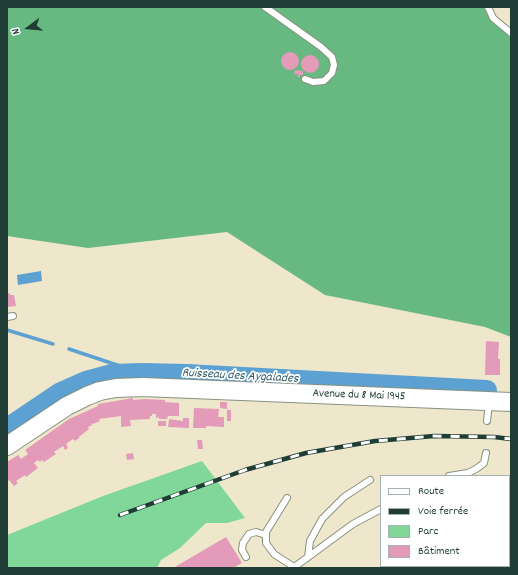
<!DOCTYPE html>
<meta charset="utf-8">
<style>
body{margin:0}
#map{position:relative;width:518px;height:575px;overflow:hidden;background:#efe7cb;font-family:Dekko,sans-serif}
canvas{display:block}
.frame{position:absolute;inset:0;border:8px solid #1f3d34;pointer-events:none}
.legend{position:absolute;left:380px;top:475px;width:130px;height:92px;box-sizing:border-box;background:#fff;border:1px solid #a5b1ae;margin:0;padding:5px 7px;list-style:none;font-size:12px;color:#1f3d34}
.legend li{display:flex;align-items:center;gap:8px;height:20px}
.legend b{width:20px;border:1px solid #a5b1ae}
.north{position:absolute;left:8px;top:8px;width:40px;height:40px;-webkit-text-stroke:3px #fff;paint-order:stroke;rotate:254deg;font-size:11px;font-weight:700;line-height:16px;text-align:center;color:#1f3d34}
.north::after{content:'';display:block;margin:auto;width:14px;height:18px;background:#1f3d34;clip-path:polygon(50% 0,100% 100%,50% 72%,0 100%)}
</style>
<div id="map">
<canvas width="518" height="575"></canvas>
<div class="frame"></div>
<ul class="legend">
<li><b style="height:5px;background:#fff"></b>Route</li>
<li><b style="height:5px;background:#1f3d34"></b>Voie ferrée</li>
<li><b style="height:11px;background:#81d79a"></b>Parc</li>
<li><b style="height:11px;background:#e39bb9"></b>Bâtiment</li>
</ul>
<div class="north">N</div>
</div>
<script>
const ctx = document.querySelector('canvas').getContext('2d');
ctx.lineJoin = 'round';
function fill(path, color) {
  ctx.fillStyle = color;
  ctx.fill(path, 'evenodd');
}
function poly(rows) {
  const path = new Path2D();
  for (const r of rows) {
    if (r.length === 3) {
      path.moveTo(r[0] + r[2], r[1]);
      path.arc(r[0], r[1], r[2], 0, 2 * Math.PI);
      continue;
    }
    path.moveTo(r[0], r[1]);
    for (let i = 2; i < r.length; i += 2) path.lineTo(r[i], r[i + 1]);
  }
  return path;
}
function strokePath(path, color, width, dash) {
  ctx.strokeStyle = color;
  ctx.lineWidth = width;
  ctx.lineCap = dash ? 'butt' : 'round';
  ctx.setLineDash(dash || []);
  ctx.stroke(path);
}
function write(font, color, halo, rows, align = 'center') {
  ctx.font = font + ' Dekko,sans-serif';
  ctx.lineWidth = 3.5;
  ctx.setLineDash([]);
  ctx.textBaseline = 'middle';
  ctx.strokeStyle = halo;
  ctx.fillStyle = color;
  for (const [text, x, y, turn = 0] of rows) {
    ctx.save();
    ctx.translate(x, y);
    ctx.rotate((+turn || 0) * Math.PI / 180);
    ctx.textAlign = isNaN(turn) ? turn : align;
    if (halo) ctx.strokeText(text, 0, 0);
    ctx.fillText(text, 0, 0);
    ctx.restore();
  }
}
const green = poly([
 [202,461,245,518,227,523,206,523,180,548,161,560,157,568,7,568,7,535,103,496]
]);
const forest = poly([
 [7,7,484,7,490,19,511,36,511,337,485,327,325,295,227,232,88,248,7,236]
]);
const water = poly([
 [41,271,42,281,18,285,17,275]
]);
const stream = poly([
 [7,330,53,344],
 [69,349,141,373]
]);
const river = poly([
 [7,428,59,393,86,381,112,374,141,373,187,374,487,390]
]);
const building = poly([
 [290,61,9],
 [310,64,9],
 [295,70,303,71,303,75,300,75,300,77,297,77,298,74,294,74],
 [10,293,10,295,14,295,16,306,7,307,7,294],
 [486,341,499,342,498,359,500,359,500,375,485,375],
 [133,398,133,400,145,399,165,400,165,402,179,403,179,416,168,416,167,419,159,419,159,417,156,418,156,414,152,414,152,416,150,416,150,419,130,420,131,426,121,427,121,416,99,419,100,421,93,424,91,423,92,425,88,427,89,429,79,437,79,438,75,441,73,439,66,444,68,448,65,450,63,446,54,452,56,454,44,462,42,460,40,462,38,460,34,463,38,468,26,477,25,475,16,481,18,483,14,486,9,480,7,482,7,462,18,455,21,459,28,454,25,450,69,419,98,406,98,404],
 [220,402,227,402,227,409,220,408],
 [194,408,219,409,218,417,224,417,224,427,206,426,206,428,193,428],
 [227,410,231,410,231,421,227,421],
 [183,418,189,418,189,428,168,427,169,419,183,421],
 [158,421,166,421,166,426,158,426],
 [197,440,202,440,203,449,198,449],
 [133,453,134,459,127,460,126,454],
 [226,537,242,563,233,568,173,568]
]);
const lane = poly([
 [265,7,321,47,332,57,334,65,332,73,324,81,313,82,305,79],
 [488,7,493,18,511,33],
 [7,317,13,316],
 [487,421,489,403],
 [449,476,468,473,476,469,484,463,486,453],
 [287,498,266,532,266,543,274,554,294,567],
 [246,557,242,550,243,543,249,534,256,532,266,535],
 [308,557,310,541,322,519,344,497,370,480],
 [293,568,353,524,381,509]
]);
const secondary = poly([
 [7,446,67,406,87,396,100,391,116,388,143,387,511,402]
]);
const rail = poly([
 [120,515,245,470,306,453,375,441,434,436,494,437,511,439]
]);
const streetNames = [
 ["Avenue du 8 Mai 1945",359,396,2]
];
const waterNames = [
 ["Ruisseau des Aygalades",240,377,3]
];
fill(green, '#81d79a');
fill(forest, '#68b882');
fill(water, '#5da1d2');
strokePath(stream, '#5da1d2', 3.5);
strokePath(river, '#5da1d2', 20);
fill(building, '#e39bb9');
strokePath(lane, '#879280', 8);
strokePath(secondary, '#879280', 20);
strokePath(lane, '#fff', 6);
strokePath(secondary, '#fff', 18);
strokePath(rail, '#1f3d34', 4.5);
strokePath(rail, '#fff', 3, [9]);
write('12px', '#1f3d34', '#fff', streetNames);
write('italic 13px', '#35606b', '#fff', waterNames);
</script>
